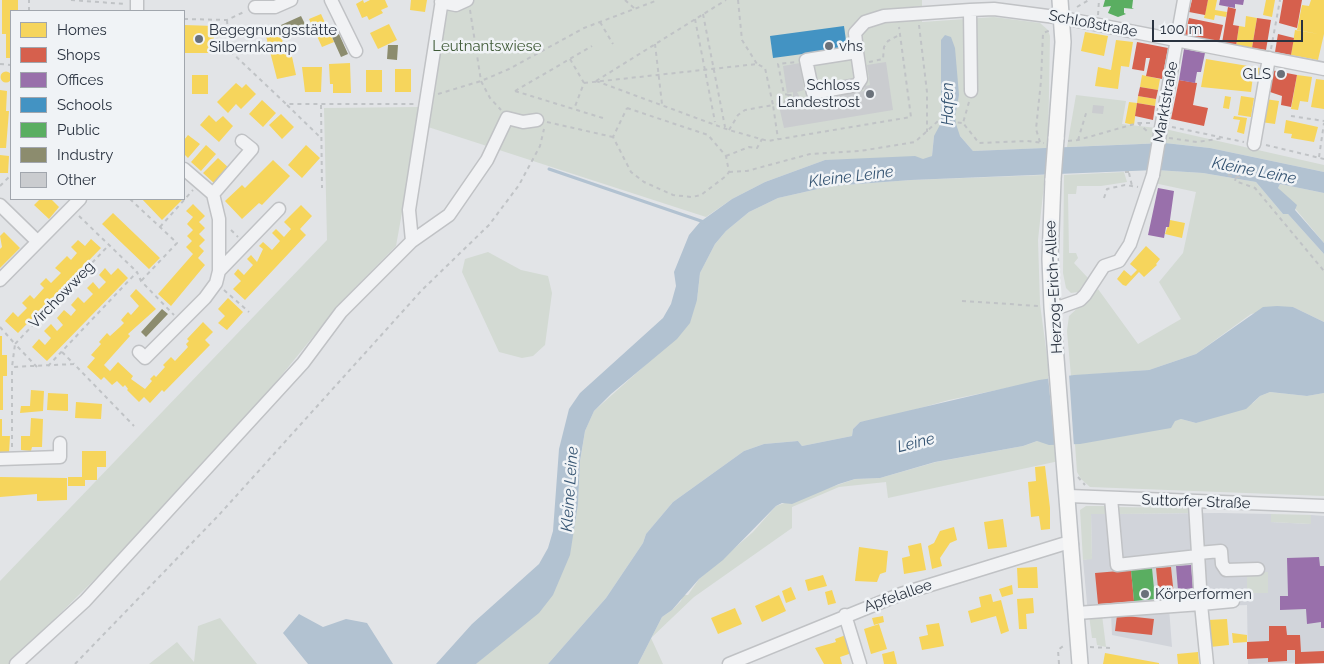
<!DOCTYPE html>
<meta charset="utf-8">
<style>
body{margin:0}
#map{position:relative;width:1324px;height:664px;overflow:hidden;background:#e2e4e7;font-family:Raleway,sans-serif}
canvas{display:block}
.legend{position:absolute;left:10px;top:10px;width:175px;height:190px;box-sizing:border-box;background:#f0f3f6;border:1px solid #a1a6ad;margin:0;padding:6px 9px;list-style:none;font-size:15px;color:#2a3340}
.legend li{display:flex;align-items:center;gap:10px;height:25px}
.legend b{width:25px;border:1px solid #a1a6ad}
.scale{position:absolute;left:1152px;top:20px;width:151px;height:22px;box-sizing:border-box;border:2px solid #2a3340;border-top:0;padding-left:6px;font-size:15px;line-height:18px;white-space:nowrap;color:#2a3340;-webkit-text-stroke:4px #f0f3f6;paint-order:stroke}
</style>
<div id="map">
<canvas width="1324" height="664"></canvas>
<ul class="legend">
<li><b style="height:14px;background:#f6d55c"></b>Homes</li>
<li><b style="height:14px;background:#d6604d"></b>Shops</li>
<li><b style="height:14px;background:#9970ab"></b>Offices</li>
<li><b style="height:14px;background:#4393c3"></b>Schools</li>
<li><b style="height:14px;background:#5aae61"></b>Public</li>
<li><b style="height:14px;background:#8c8c6e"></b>Industry</li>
<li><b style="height:14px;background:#cacccf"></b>Other</li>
</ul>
<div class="scale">100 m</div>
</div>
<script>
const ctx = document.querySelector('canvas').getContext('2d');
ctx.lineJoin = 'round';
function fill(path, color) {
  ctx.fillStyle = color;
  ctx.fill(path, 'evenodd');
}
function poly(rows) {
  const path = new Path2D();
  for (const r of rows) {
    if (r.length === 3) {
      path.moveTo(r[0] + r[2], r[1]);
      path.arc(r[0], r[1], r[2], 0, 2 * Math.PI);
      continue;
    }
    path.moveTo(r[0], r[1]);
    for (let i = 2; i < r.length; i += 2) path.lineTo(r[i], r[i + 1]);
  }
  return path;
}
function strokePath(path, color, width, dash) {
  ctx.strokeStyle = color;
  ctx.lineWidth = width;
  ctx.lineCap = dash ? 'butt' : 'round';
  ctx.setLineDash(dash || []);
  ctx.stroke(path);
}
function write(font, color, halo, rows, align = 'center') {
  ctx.font = font + ' Raleway,sans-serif';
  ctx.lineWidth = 5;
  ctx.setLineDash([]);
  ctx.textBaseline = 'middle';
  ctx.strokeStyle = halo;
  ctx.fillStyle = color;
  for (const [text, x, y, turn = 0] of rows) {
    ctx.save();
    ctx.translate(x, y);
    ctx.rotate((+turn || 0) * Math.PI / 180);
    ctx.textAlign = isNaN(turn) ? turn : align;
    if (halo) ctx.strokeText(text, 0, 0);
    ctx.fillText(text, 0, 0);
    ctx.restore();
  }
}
const built = poly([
 [1220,513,1271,514,1271,522,1310,524,1311,515,1324,516,1324,662,1248,664,1247,605,1169,608,1172,647,1112,635,1111,613,1088,614,1083,560,1092,558,1091,514]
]);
const green = poly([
 [473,0,922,0,922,22,994,17,1040,23,1048,30,1050,36,1048,148,973,151,960,136,934,136,932,156,926,159,825,160,765,182,732,199,706,217,425,126,427,105,448,10],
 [1076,95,1126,101,1122,124,1165,129,1324,165,1324,172,1210,148,1165,143,1067,147],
 [421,107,396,246,343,300,241,425,159,516,9,664,0,664,0,581,327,240,324,108],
 [1156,170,1203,173,1256,182,1283,214,1288,214,1324,254,1324,322,1293,307,1251,314,1196,354,1149,370,1071,376,1067,331,1069,316,1098,289,1138,344,1181,319,1159,282,1183,253,1196,192,1154,183],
 [1124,172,1127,182,1101,186,1077,186,1076,194,1068,194,1069,253,1076,253,1078,258,1074,263,1088,278,1078,292,1071,293,1066,288,1063,273,1064,175],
 [1045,175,1038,240,1040,304,1050,379,949,400,881,419,860,422,853,429,852,436,802,446,798,441,764,444,744,451,673,502,646,534,643,543,606,598,548,664,476,664,491,650,578,504,580,462,585,431,594,411,642,368,697,300,700,273,715,244,726,231,749,212,778,198,831,186,911,180],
 [1280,184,1324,193,1324,243,1278,188],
 [488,252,521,270,548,276,552,293,545,345,533,356,522,358,499,352,462,272,465,259],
 [1270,392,1307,396,1324,393,1324,496,1090,487,1081,479,1077,472,1075,444,1181,419,1196,423,1253,403,1260,396],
 [1037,441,1057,444,1059,461,888,498,886,482,839,487,792,507,792,528,694,597,651,638,663,664,638,664,662,617,672,610,681,601,683,595,688,595,699,579,753,532,776,506,855,479,880,478,936,462,1023,446],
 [1086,506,1106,506,1105,514,1091,514,1092,559,1083,560,1080,510],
 [1117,507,1191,508,1191,513,1117,514],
 [1271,514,1311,515,1311,524,1271,522],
 [1247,572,1268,572,1268,593,1247,593],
 [1089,615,1102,615,1106,647,1097,645,1096,638,1092,638],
 [220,618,257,664,149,664,177,642,194,662,198,626]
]);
const water = poly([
 [945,35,951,37,955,48,959,95,955,117,956,124,960,136,973,151,1165,143,1210,148,1324,172,1324,193,1280,184,1278,188,1297,205,1295,210,1324,243,1324,254,1288,214,1283,214,1256,182,1203,173,1156,170,911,180,831,186,778,198,749,212,726,231,715,244,700,273,697,300,690,323,677,339,611,394,594,411,585,431,580,461,578,504,570,555,553,595,539,613,476,664,436,664,472,624,539,564,548,548,553,531,559,449,569,409,580,393,663,318,671,304,676,286,674,272,689,235,700,222,732,199,765,182,825,160,915,156,923,159,932,156,934,136,941,123,941,40],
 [1277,306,1293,307,1324,322,1324,393,1307,396,1270,392,1260,396,1246,409,1196,423,1181,419,1175,421,1171,428,1080,444,1049,445,1037,441,1023,446,935,462,880,478,855,479,839,484,792,504,782,503,776,506,723,560,699,579,672,610,662,617,638,664,548,664,606,598,643,543,646,534,673,502,744,451,764,444,798,441,802,446,852,436,853,429,860,422,1039,380,1074,375,1149,370,1196,354,1263,307],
 [299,614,323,627,346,619,367,623,393,664,308,664,283,633]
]);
const pier = poly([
 [1069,374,1074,447,1055,447,1048,376]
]);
const homes = poly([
 [2,0,18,0,18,11,11,11,11,58,6,58,6,34,2,34],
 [363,0,364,3,370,0,385,0,388,7,381,10,383,13,369,20,367,16,362,18,356,4],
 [411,0,427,0,425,12,410,10],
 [1208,0,1217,0,1215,10,1227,12,1226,17,1215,15,1214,20,1204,18],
 [1266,0,1275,0,1272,17,1263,15],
 [1311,0,1324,0,1324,34,1318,60,1291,55,1295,30,1319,34,1297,30,1302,5,1309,6],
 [321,14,334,42,322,47,309,19],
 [1246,16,1257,18,1252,48,1236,46,1239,26,1245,27],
 [389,24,397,40,378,49,370,33],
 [184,25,214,26,214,53,184,53],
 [1085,32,1108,36,1104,56,1081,51],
 [281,33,285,54,291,52,296,75,277,79,266,36],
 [1116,40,1133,42,1129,67,1121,66,1118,89,1095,86,1098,67,1111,70],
 [1206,59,1260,68,1258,77,1253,76,1251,92,1201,87],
 [350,63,351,93,333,93,333,84,330,84,329,64],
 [302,67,322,67,321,92,305,92],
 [395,69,411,69,411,92,395,92],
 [366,70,382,70,382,92,366,92],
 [6,77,5.5],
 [192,75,208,75,208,94,192,94],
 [1142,75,1160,79,1158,90,1140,87],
 [1297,75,1312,77,1308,102,1300,101,1298,110,1291,109],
 [1316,79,1324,80,1324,109,1311,107],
 [236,83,242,88,246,84,256,94,241,109,236,104,228,113,217,102],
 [0,90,7,91,6,111,9,111,6,148,0,148],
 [1138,96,1156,99,1155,106,1137,103],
 [1225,96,1231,97,1229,109,1223,108],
 [1241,96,1254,98,1251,117,1238,115],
 [1265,99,1279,101,1275,124,1261,122],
 [262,100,276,113,263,127,249,114],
 [1129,102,1137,103,1134,125,1125,123],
 [281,114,294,127,282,139,269,125],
 [209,115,216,122,223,116,233,126,219,142,200,125],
 [1234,116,1247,118,1244,134,1237,132,1240,120,1233,119],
 [1286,120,1318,127,1314,142,1291,138,1292,134,1284,133],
 [188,135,200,144,188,158,184,154,184,140],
 [206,145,216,154,201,171,191,162],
 [306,145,320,158,302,178,288,165],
 [0,155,9,156,8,173,0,173],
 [218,158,230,169,215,184,203,173],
 [273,160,290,176,262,205,259,203,242,219,225,201,242,185,245,188],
 [40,199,51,199,59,207,49,219,34,205],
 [142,199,180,199,182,200,162,220],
 [193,204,205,216,199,222,205,228,199,234,205,240,199,246,204,251,198,258,205,265,171,306,158,294,193,254,186,247,192,241,187,236,193,230,187,224,193,217,186,211],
 [301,205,312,216,300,229,306,235,245,300,233,289,241,281,234,274,238,269,244,275,253,265,247,259,251,255,257,262,263,249,259,246,263,242,272,250,280,241,272,233,276,229,284,237,291,229,284,222],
 [113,213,160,258,149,269,102,224],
 [1170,220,1185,223,1182,238,1165,234],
 [4,232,20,248,0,268,0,249,2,247,0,236],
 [91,239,101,248,18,333,5,321,13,312,18,317,27,308,22,303,30,295,34,299,44,288,40,284,46,278,51,283,61,273,55,268,67,256,71,260,77,253,71,247,78,240,85,246],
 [1146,246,1160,259,1156,264,1157,265,1144,277,1139,272,1126,286,1123,285,1117,279,1124,270,1131,276,1137,270,1130,264],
 [105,268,111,275,118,268,128,278,47,361,32,347,39,339,45,345,51,338,44,331,51,324,57,331,63,325,57,318,64,310,71,316,76,310,71,305,78,297,84,303,93,294,87,288,93,282,99,289,106,282,99,275],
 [136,289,156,309,128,334,130,336,104,365,110,371,118,362,133,376,131,379,145,389,152,381,150,379,154,375,156,377,165,367,163,365,171,357,175,361,188,347,186,344,189,341,187,339,203,322,213,332,205,340,210,345,164,392,162,390,150,403,144,397,139,402,127,390,128,389,125,385,123,387,117,381,112,385,104,377,101,380,87,367,95,358,91,355,101,344,99,342,107,333,110,336,120,327,124,323,121,320,128,312,131,315,139,306,130,296],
 [228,298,243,312,227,330,218,323,225,316,218,309],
 [0,336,2,336,2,355,7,355,7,376,3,376,3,410,0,410],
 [31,390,44,391,43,411,20,413,21,406,30,406],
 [48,393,68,394,68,411,47,410],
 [76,402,102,404,101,419,75,418],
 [31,418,43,419,42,447,32,447,31,451,21,450,21,436,30,436],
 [0,419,2,419,2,436,10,436,9,453,0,452],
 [82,451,106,451,106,467,97,467,97,480,85,480,85,486,68,486,68,477,82,477],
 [1045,466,1050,508,1050,529,1041,530,1039,516,1031,517,1028,482,1036,481,1035,467],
 [0,477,67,478,67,500,37,501,37,494,0,497],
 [1003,519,1007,547,988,549,984,522],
 [954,527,957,540,950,543,940,558,942,566,932,569,928,546,934,543,940,531],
 [921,543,926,570,904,574,902,558,910,556,908,546],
 [859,547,888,551,886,572,880,574,877,582,855,581],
 [1037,567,1038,588,1018,588,1017,568],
 [823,575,827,586,808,591,805,580],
 [1012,585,1013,594,1002,597,999,589],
 [791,587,796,599,786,603,782,591],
 [832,590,836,603,828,605,825,592],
 [991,594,993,602,1001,600,1009,631,1001,634,996,616,971,623,968,611,981,607,979,597],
 [779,595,786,611,762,622,755,606],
 [1033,598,1034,613,1026,614,1027,629,1019,629,1017,599],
 [735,608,742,624,718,634,711,618],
 [883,616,884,622,874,625,872,618],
 [1227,619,1229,645,1210,647,1208,620],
 [939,623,944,646,922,650,919,637,928,635,926,625],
 [879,624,887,649,871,654,864,629],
 [1232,633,1247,635,1247,642,1233,643],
 [846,635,852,653,840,657,842,664,824,664,815,648,836,642,835,639],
 [894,651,897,664,884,664,882,654],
 [1198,652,1199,664,1178,664,1177,654],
 [1105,653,1159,663,1159,664,1103,664]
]);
const shops = poly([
 [1192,0,1208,0,1205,15,1189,12],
 [1283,0,1302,0,1297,28,1279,23],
 [1228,7,1236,9,1233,25,1239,26,1236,46,1222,43],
 [1189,18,1223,25,1219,42,1185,35],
 [1257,18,1271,20,1266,50,1252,48],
 [1278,34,1294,38,1291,55,1275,52],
 [1137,42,1168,48,1162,79,1146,76,1150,58,1146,58,1144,71,1132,69],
 [1271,70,1297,75,1291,107,1281,105,1282,96,1267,91],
 [1179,80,1197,83,1193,105,1208,108,1204,126,1171,119],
 [1140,87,1158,90,1156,99,1138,96],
 [1137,103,1155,106,1153,120,1135,116],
 [1171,567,1174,596,1159,598,1156,568],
 [1131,570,1134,601,1098,604,1095,573],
 [1117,615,1154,619,1152,635,1115,631],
 [1269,626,1286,626,1287,635,1300,635,1301,652,1324,651,1324,663,1295,664,1295,650,1287,650,1287,661,1268,662,1268,658,1247,659,1247,642,1269,641]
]);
const offices = poly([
 [1220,0,1244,0,1243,5,1235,4,1235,8,1219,5],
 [1184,49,1205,53,1201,72,1197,72,1195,83,1179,80],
 [1158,188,1174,191,1169,227,1166,227,1164,238,1148,235],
 [1319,557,1320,566,1324,566,1324,628,1321,628,1321,622,1307,624,1306,609,1280,610,1280,596,1288,596,1287,558],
 [1191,565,1193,588,1178,590,1176,566]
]);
const schools = poly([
 [844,26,847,48,773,58,770,36]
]);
const public = poly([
 [1105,0,1133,0,1132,8,1134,9,1124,8,1124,13,1126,14,1118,17,1108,13,1111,6,1103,7],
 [1152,568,1155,599,1134,601,1131,570]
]);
const industry = poly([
 [301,16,305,24,285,33,281,25],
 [242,29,257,29,257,37,242,37],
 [339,34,348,54,341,57,332,37],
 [388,45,398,45,397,60,387,59],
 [162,309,168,314,146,337,141,332]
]);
const stream = poly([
 [549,169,704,222]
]);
const building = poly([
 [886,62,893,110,784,128,779,106,793,103,793,92,787,93,783,66,800,63,804,90,797,92,802,101,864,91,865,86,870,85,867,65],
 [1093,105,1104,106,1103,114,1092,113]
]);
const path = poly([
 [71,0,125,4],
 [625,0,634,8],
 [738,0,742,40,757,64],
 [1077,7,1089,0],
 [470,10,481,81,490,98,501,110],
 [29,11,29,0],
 [703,14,725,127],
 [1098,15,1099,0],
 [184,19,227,20,244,12],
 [695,19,715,122],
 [227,20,229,50,286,104,415,104],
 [600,22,613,44],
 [919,25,927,92,927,132],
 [655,44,662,104],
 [1271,49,1280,0],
 [570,59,584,83,574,109],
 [869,62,883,59,884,47,888,41,899,35],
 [0,64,11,65],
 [596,81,729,130,768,141,911,117,899,27],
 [596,81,726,0],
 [584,83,757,64,765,68,773,105,784,103,789,95,793,95],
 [515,91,606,119],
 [515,91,592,46],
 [438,94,481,81,509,69,584,28,658,0],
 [789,95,784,94,778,64,796,62],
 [969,102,963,123,979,143,1027,141,1044,143],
 [287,105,321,138],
 [321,105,322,188],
 [627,108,708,135,726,156,729,172,726,176,701,195,692,197,673,195,644,182,631,172,613,137,627,108],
 [1291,116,1324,121],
 [547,122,613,137],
 [1138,123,1150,123],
 [1172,127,1244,142],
 [729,130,738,115,745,110,773,105,778,139],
 [1169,138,1197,142,1224,138],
 [1078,140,1087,110],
 [1068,141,1078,140,1138,123,1148,132],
 [1040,142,1036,129,1041,81,1043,33,1051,30],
 [1266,145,1324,159],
 [726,156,749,147,757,148,762,139],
 [1319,157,1324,123],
 [729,172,747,171,810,154,860,151,915,142,938,121,963,123],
 [1125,172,1132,172],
 [1129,173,1132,186],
 [1228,175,1243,178],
 [1236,177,1235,181,1255,188,1324,271],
 [0,186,11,175],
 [1104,198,1107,189,1125,185,1138,187],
 [130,199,177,243,141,281],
 [79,216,137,272],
 [160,227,193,190],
 [231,230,238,237],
 [224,290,249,312],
 [962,301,1039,306],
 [0,327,15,344,12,367,74,364,134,426],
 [62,352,74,364],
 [48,366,137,272,141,281,174,315],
 [37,367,15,344,109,245],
 [12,447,12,367],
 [1078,477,1085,485],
 [1090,647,1110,648],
 [75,664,218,516,422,290,489,225,519,185,540,146,544,129],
 [1059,664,1058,650,1066,644]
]);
const minor = poly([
 [137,0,137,11],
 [331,0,356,51],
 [441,2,456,5,467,0],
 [255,7,275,7,291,0],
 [970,10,971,91],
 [857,52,861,79,857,85,813,93,806,60,857,52,855,33,865,22,884,16,970,10,994,9,1063,18,1324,69],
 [1161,128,1184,0],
 [1254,144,1269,58],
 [213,194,252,149,242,141],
 [0,205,37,241],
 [412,241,409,210,442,0],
 [219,271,279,209],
 [0,280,80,199],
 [1052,307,1063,306,1080,300,1085,295,1104,266,1119,261,1130,244,1153,175],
 [139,352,145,358,205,298,216,283,219,271,219,219,213,194,184,169],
 [0,459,60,457,60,443],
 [1069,496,1324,506],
 [1111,498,1117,565,1198,556],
 [1198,553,1221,551,1222,564,1226,570,1258,569],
 [1077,613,1201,604,1195,503],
 [845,615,860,664],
 [16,664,85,601,303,363,341,312,412,241,449,215,487,160,507,118,523,122,537,120],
 [729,664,901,594,1063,544,1072,544],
 [1207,664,1201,604,1233,601]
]);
const major = poly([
 [1056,139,1063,42,1060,0],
 [1053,179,1050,259,1052,307,1080,664]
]);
const minorBridge = poly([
 [1153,175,1161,128]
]);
const majorBridge = poly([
 [1053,179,1056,139]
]);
const markers = [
 [199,39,5,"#6a717a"],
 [829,46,5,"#6a717a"],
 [1281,74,5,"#6a717a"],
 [870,94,5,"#6a717a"],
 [1145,594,5,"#6a717a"]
];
const streetNames = [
 ["Schloßstraße",1093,24,11],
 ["Marktstraße",1166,102,-80],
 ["Herzog-Erich-Allee",1054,287,-93],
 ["Virchowweg",62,295,-46],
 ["Suttorfer Straße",1196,502,2],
 ["Apfelallee",898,596,-19]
];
const poiNames = [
 ["Begegnungsstätte",209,30],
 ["Silbernkamp",209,47],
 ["vhs",839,46],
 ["GLS",1271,74,"right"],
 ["Schloss",860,85,"right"],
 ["Landestrost",860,102,"right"],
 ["Körperformen",1155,594]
];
const parkNames = [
 ["Leutnantswiese",487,46]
];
const waterNames = [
 ["Hafen",948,104,-90],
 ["Kleine Leine",1254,171,11],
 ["Kleine Leine",851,177,-7],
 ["Leine",916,443,-14],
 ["Kleine Leine",570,489,-86]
];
fill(built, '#d1d4da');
fill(green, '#d3dad3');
fill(water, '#b2c2d1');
fill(pier, '#e2e4e7');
fill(homes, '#f6d55c');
fill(shops, '#d6604d');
fill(offices, '#9970ab');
fill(schools, '#4393c3');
fill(public, '#5aae61');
fill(industry, '#8c8c6e');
strokePath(stream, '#b2c2d1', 3);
fill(building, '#cacccf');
strokePath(minor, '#c0c2c5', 15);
strokePath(major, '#bec1c5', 18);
strokePath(path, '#c0c3c6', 2, [4, 4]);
strokePath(minor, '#f1f2f4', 12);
strokePath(major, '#f6f6f6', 15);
strokePath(minorBridge, '#c0c2c5', 15, []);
strokePath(majorBridge, '#bec1c5', 18, []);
strokePath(minorBridge, '#f1f2f4', 12);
strokePath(majorBridge, '#f6f6f6', 15);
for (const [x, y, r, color] of markers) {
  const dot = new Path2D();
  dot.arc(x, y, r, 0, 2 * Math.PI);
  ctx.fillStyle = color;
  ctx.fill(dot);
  strokePath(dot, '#f0f3f6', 2);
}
write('15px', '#2a3340', '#f0f3f6', streetNames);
write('15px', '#2a3340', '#f0f3f6', poiNames, 'left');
write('15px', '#405b38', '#f0f3f6', parkNames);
write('italic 16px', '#355472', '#f0f3f6', waterNames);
</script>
